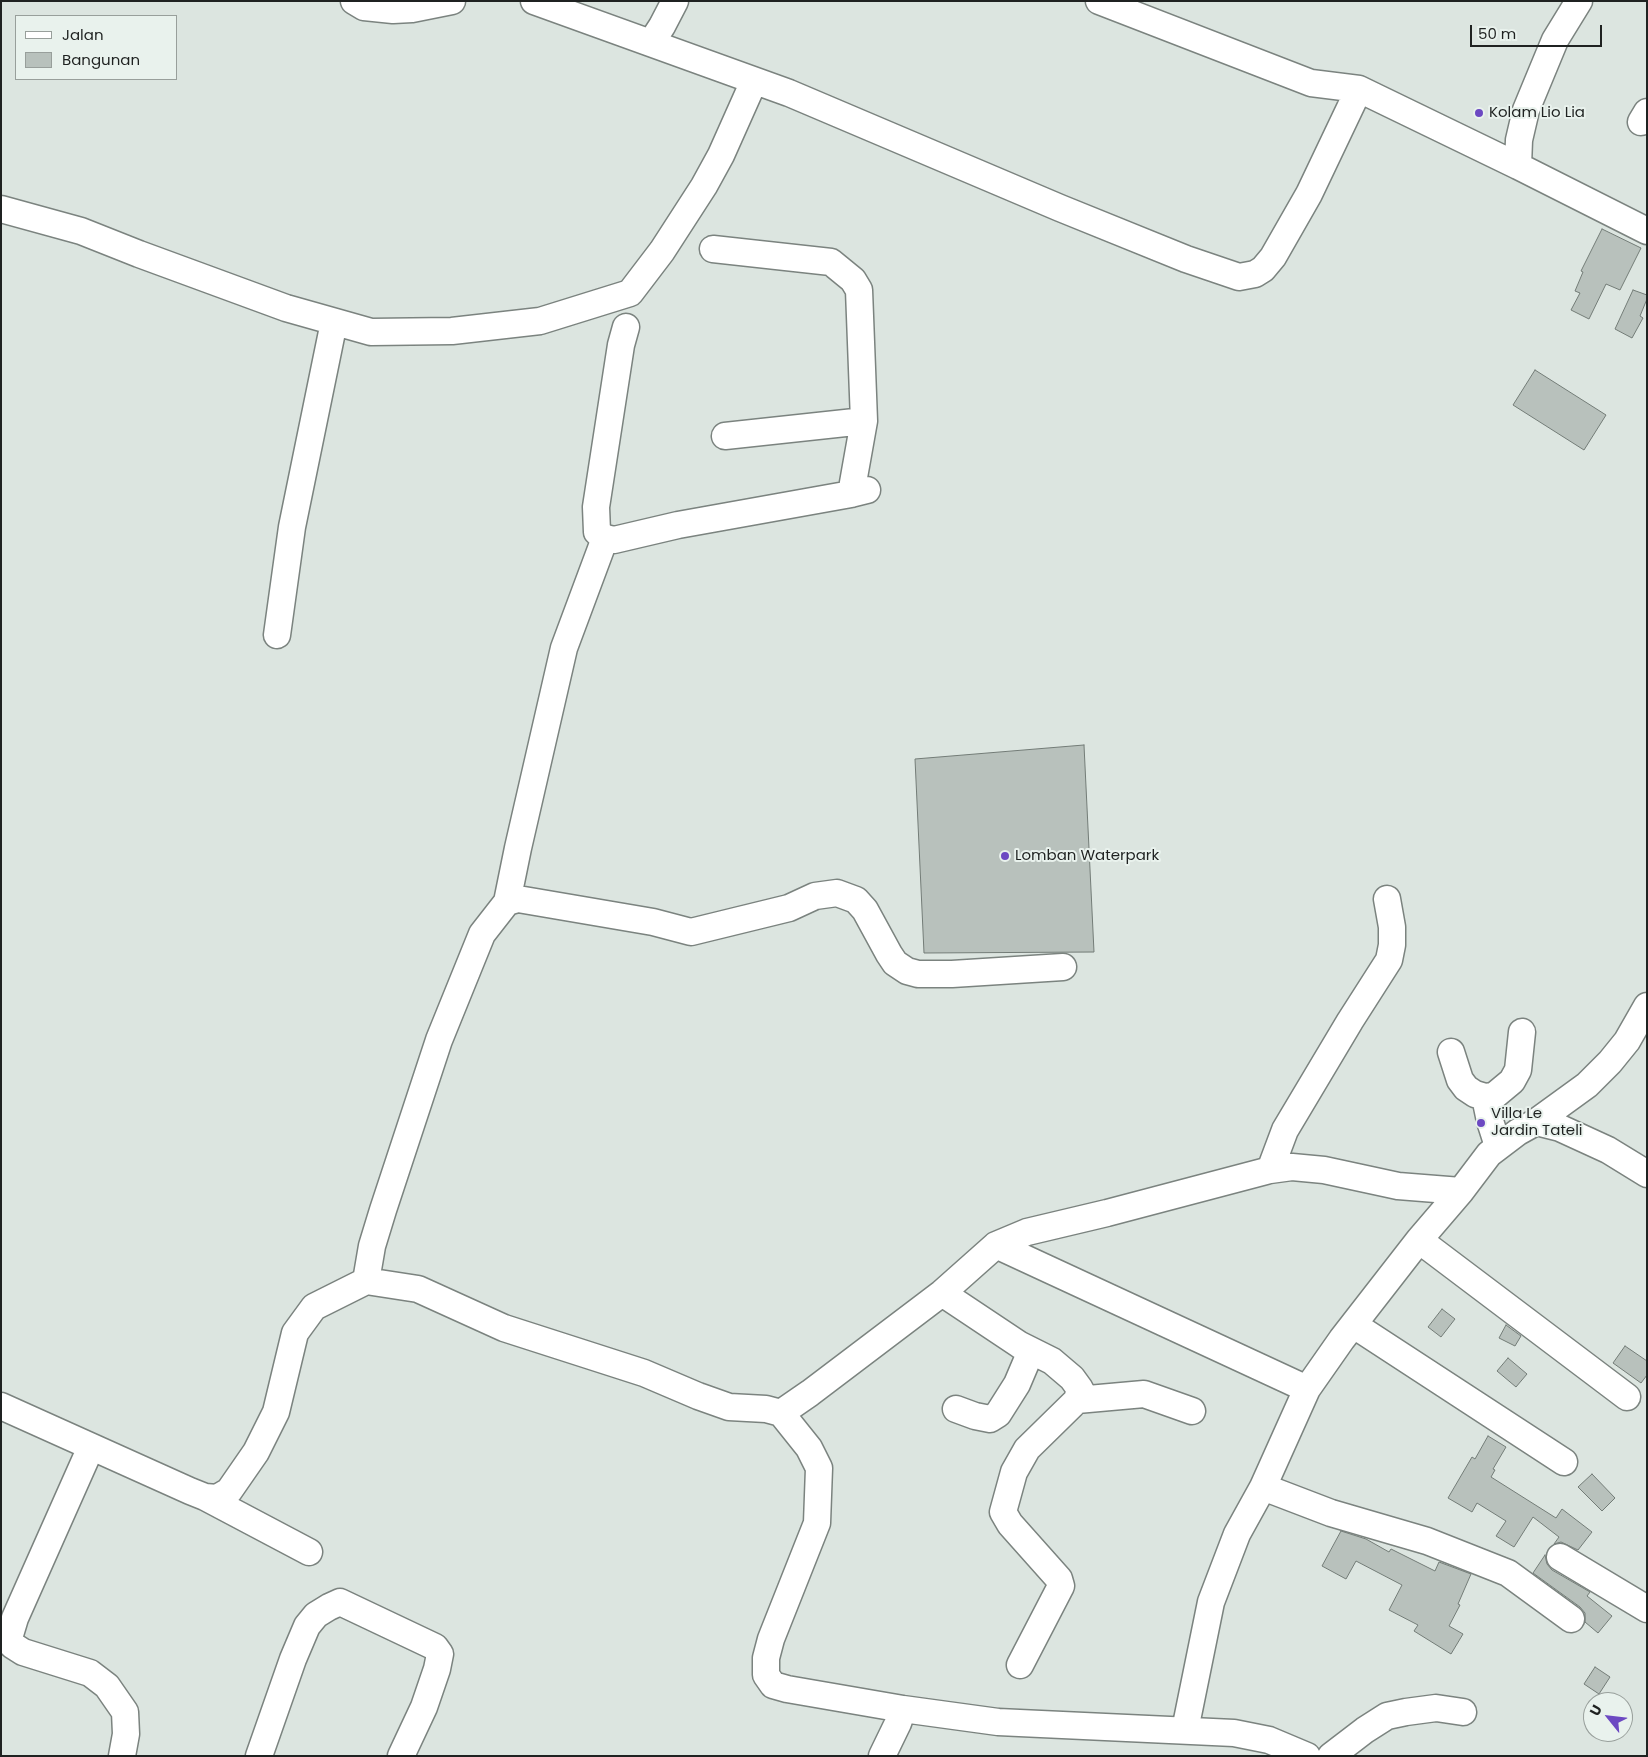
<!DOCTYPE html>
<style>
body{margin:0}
#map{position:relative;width:1648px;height:1757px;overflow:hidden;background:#dce5e0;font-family:Poppins,sans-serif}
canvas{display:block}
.frame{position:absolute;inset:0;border:2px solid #1f2221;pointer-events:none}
.legend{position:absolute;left:15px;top:15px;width:162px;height:65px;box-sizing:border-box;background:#e9f2ed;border:1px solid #989f9b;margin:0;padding:6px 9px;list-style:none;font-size:15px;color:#1f2221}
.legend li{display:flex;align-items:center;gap:10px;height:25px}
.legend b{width:25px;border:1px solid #989f9b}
.north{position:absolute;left:1583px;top:1692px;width:50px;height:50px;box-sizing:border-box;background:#e9f2ed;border:1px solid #989f9b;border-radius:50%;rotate:299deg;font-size:14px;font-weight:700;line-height:20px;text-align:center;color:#1f2221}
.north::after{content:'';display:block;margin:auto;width:18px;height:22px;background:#6c49c2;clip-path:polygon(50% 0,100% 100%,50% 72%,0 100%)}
.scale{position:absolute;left:1470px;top:25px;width:132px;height:22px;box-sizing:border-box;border:2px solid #1f2221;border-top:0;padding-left:6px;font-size:15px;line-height:18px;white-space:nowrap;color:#1f2221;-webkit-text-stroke:4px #e9f2ed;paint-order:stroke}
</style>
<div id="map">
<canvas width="1648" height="1757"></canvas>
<div class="frame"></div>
<ul class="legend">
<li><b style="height:6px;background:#fff"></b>Jalan</li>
<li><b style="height:14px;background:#b8c1bc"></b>Bangunan</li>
</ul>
<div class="north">U</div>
<div class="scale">50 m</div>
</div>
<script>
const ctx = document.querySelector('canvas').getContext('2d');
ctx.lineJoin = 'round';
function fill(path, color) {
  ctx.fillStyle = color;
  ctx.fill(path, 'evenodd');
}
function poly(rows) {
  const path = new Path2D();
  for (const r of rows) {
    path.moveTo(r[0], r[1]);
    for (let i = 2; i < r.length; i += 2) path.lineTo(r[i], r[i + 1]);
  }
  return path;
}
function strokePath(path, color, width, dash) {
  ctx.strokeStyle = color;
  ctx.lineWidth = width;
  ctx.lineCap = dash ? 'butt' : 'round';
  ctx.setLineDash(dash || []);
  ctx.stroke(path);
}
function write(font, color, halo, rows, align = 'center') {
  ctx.font = font + ' Poppins,sans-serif';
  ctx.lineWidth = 4;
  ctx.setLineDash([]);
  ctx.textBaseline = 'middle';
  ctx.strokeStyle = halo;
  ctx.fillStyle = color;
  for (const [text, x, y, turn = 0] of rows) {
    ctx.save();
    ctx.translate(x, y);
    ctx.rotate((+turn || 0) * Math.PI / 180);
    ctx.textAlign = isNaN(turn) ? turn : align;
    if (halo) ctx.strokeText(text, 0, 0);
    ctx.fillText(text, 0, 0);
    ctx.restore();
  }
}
const building = poly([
 [1602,229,1641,248,1620,290,1606,284,1589,319,1571,310,1580,293,1575,291,1583,272,1581,271,1602,229],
 [1633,290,1647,295,1647,299,1640,316,1643,318,1632,338,1615,329,1633,290],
 [1535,370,1606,415,1584,450,1513,405,1535,370],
 [1084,745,1094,952,924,953,915,759,1084,745],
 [1442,1309,1455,1319,1441,1337,1428,1327,1442,1309],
 [1506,1325,1521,1336,1515,1346,1499,1338,1506,1325],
 [1625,1346,1647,1361,1647,1375,1641,1383,1613,1363,1625,1346],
 [1508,1358,1527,1374,1516,1387,1497,1371,1508,1358],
 [1488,1436,1506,1447,1493,1469,1495,1470,1491,1477,1556,1518,1562,1509,1592,1532,1578,1550,1561,1542,1554,1544,1559,1537,1533,1517,1514,1547,1496,1536,1506,1521,1477,1503,1472,1512,1448,1498,1472,1457,1475,1459,1488,1436],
 [1592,1474,1615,1498,1602,1511,1578,1487,1592,1474],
 [1341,1531,1366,1539,1389,1552,1391,1549,1435,1571,1439,1562,1471,1574,1458,1604,1460,1605,1449,1626,1463,1634,1451,1654,1414,1631,1418,1625,1389,1610,1402,1585,1356,1561,1346,1579,1322,1566,1341,1531],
 [1545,1555,1547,1564,1552,1570,1590,1592,1587,1596,1612,1616,1598,1633,1585,1622,1585,1613,1580,1607,1533,1573,1545,1555],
 [1595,1667,1610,1677,1599,1694,1584,1684,1595,1667]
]);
const minor = poly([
 [354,1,364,7,393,10,412,9,452,1],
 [534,1,789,93,1060,208,1186,259,1239,277,1255,274,1263,269,1273,257,1309,194,1359,89],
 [1099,1,1311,83,1359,89,1518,166],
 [1579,1,1555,40,1526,110,1519,140,1518,166,1647,231],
 [651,43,662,26,675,1],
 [1641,122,1647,112],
 [1,209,81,231,139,254,286,308,371,332,452,331,540,321,630,293,662,251,704,186,721,155,754,81],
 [713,249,831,262,853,280,859,290,864,421,851,494],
 [626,327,621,345,596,507,597,532,605,538,614,540,678,525,851,494,867,490],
 [725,436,864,421],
 [277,635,292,527,334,322],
 [507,902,518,848,564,648,605,538],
 [1451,1052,1460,1080,1466,1088,1475,1094,1485,1097,1494,1096,1512,1081,1518,1070,1522,1032],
 [1485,1097,1490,1121,1498,1146],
 [1536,1122,1560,1128,1608,1150,1647,1174],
 [1270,1170,1285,1130,1350,1021,1389,960,1392,945,1392,927,1387,899],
 [1419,1240,1627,1397],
 [996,1245,1307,1389],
 [366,1281,372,1246,383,1210,439,1040,482,934,507,902,518,899,653,922,691,932,789,908,815,896,837,893,856,900,865,910,889,954,895,963,907,971,918,974,952,974,1063,967],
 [942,1293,1020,1345,1052,1361,1072,1378,1080,1389,1077,1400,1027,1449,1014,1472,1003,1512,1010,1524,1059,1579,1061,1586,1020,1665],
 [1354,1325,1564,1462],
 [1077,1400,1144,1394,1192,1411],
 [1,1406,190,1491,205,1497,217,1498,229,1491,256,1452,276,1412,295,1333,314,1307,366,1281,418,1289,504,1328,644,1373,698,1396,729,1407,766,1409,781,1413,810,1393,942,1293,996,1245,1027,1232,1107,1213,1270,1170,1292,1167,1324,1170,1398,1186,1461,1191],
 [956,1409,975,1416,990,1419,998,1414,1017,1384,1031,1351,1020,1345],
 [781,1413,809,1448,819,1468,817,1523,771,1639,766,1658,766,1675,773,1685,787,1689,903,1709,998,1722,1234,1733,1269,1740,1307,1756],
 [91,1447,15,1618,9,1638,12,1645,23,1652,90,1673,107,1686,125,1712,126,1734,122,1756],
 [1263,1487,1331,1513,1427,1541,1508,1573,1571,1619],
 [205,1497,309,1552],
 [1560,1557,1647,1609],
 [1185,1730,1211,1602,1237,1534,1263,1487,1307,1389,1342,1339,1419,1240,1461,1191,1489,1154,1518,1132,1536,1122,1587,1085,1610,1062,1627,1041,1647,1006],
 [259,1756,293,1659,307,1626,316,1615,329,1607,340,1602,435,1647,440,1654,437,1669,424,1707,401,1756],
 [882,1756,898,1723,903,1709],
 [1331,1756,1365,1730,1387,1716,1406,1712,1436,1708,1463,1712]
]);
const markers = [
 [1479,113,5,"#6c49c2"],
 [1005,856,5,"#6c49c2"],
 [1481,1123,5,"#6c49c2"]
];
const poiNames = [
 ["Kolam Lio Lia",1489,113],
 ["Lomban Waterpark",1015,856],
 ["Villa Le",1491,1114],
 ["Jardin Tateli",1491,1131]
];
fill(building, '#b8c1bc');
strokePath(building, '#737c77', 1);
strokePath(minor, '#7b837f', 29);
strokePath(minor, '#fff', 26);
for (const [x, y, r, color] of markers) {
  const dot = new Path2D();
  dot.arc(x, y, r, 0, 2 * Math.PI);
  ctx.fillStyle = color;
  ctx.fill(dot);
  strokePath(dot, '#e9f2ed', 2);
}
write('15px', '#1f2221', '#e9f2ed', poiNames, 'left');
</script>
